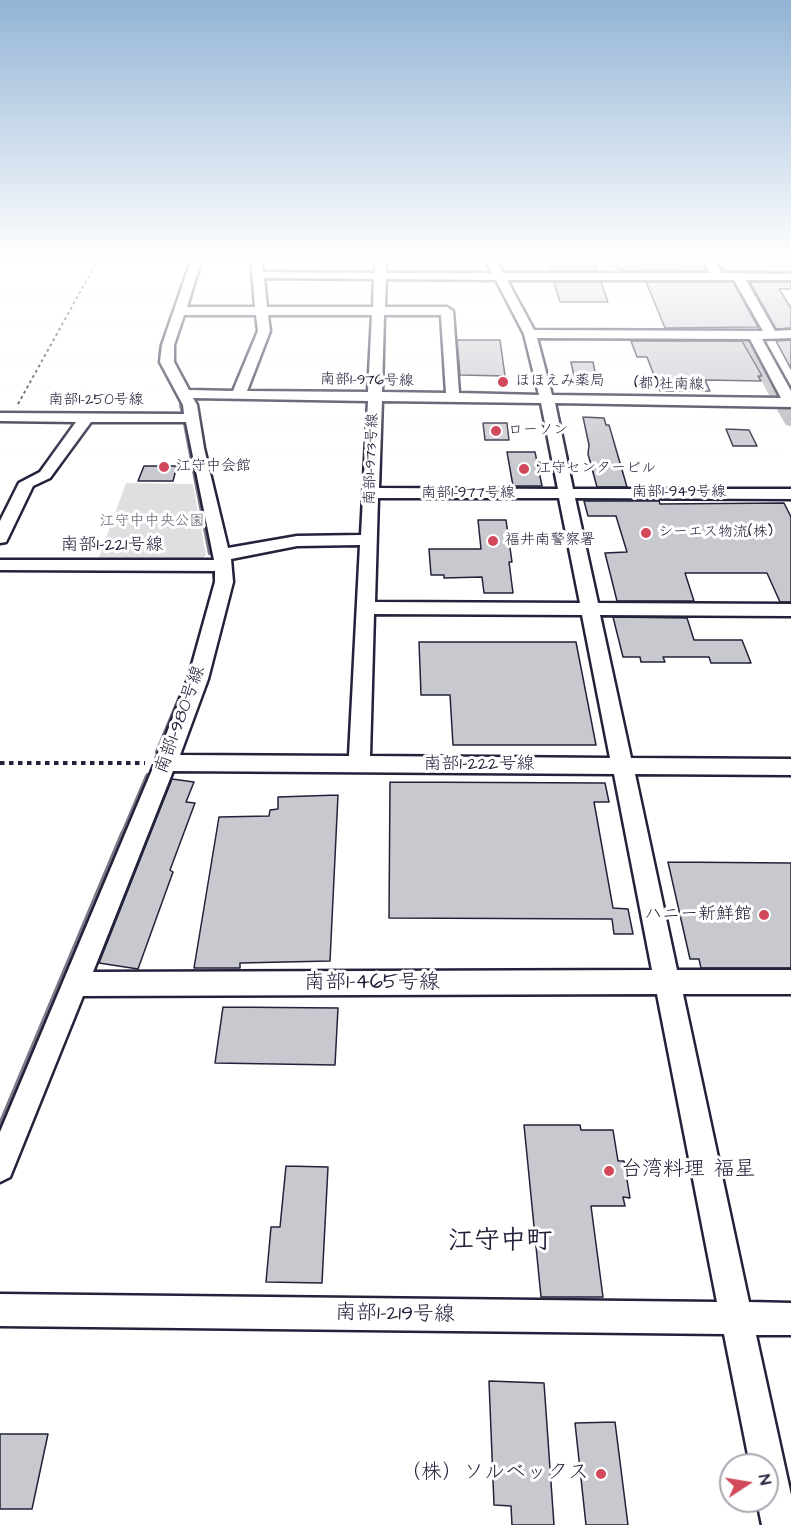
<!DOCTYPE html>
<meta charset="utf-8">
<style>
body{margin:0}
#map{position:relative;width:791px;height:1525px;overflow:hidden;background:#fff;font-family:"Architects Daughter",sans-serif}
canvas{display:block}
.north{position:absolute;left:719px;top:1453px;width:60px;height:60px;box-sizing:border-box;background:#fff;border:2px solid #a7a7b1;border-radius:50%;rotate:78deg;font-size:16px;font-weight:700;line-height:24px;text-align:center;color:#22223b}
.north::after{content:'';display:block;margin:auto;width:21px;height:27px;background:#d1495b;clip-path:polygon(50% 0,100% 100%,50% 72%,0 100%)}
</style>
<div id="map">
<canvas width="791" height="1525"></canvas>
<div class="north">N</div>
</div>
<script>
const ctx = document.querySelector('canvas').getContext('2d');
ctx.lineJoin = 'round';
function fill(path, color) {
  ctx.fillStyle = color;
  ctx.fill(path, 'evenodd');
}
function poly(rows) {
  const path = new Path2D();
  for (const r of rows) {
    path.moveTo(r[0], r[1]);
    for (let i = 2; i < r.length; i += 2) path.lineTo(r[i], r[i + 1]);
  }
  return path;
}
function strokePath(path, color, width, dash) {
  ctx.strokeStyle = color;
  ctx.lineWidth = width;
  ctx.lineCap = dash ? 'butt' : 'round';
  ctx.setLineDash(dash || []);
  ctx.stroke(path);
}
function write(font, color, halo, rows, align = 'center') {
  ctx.font = font + ' "Architects Daughter","Klee One",sans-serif';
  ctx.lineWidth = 6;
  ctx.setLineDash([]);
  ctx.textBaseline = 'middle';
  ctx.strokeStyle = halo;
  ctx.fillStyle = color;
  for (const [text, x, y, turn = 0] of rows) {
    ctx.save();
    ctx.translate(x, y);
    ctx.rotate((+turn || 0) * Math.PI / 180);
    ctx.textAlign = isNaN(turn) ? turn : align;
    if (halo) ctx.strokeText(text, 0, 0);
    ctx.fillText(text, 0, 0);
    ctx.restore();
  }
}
const green = poly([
 [126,483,193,484,206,555,200,561,98,560]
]);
const streamFar3 = poly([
 [164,368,160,359,161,347,192,258],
 [179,395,182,407]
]);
const streamFar2 = poly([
 [181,406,183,412],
 [185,423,210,553],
 [214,572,216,585]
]);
const streamFar1 = poly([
 [158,752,183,692],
 [123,835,148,776]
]);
const stream = poly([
 [0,1129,124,834]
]);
const canal = poly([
 [696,258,706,258,715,273,713,275,705,275,696,258],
 [746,336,752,340,783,395,781,398,776,399,769,395,740,340,746,336],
 [784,406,791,410,791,426,786,425,777,410,784,406]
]);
const building = poly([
 [567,258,593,258,597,271,551,271,548,260,567,258],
 [595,258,642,258,645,265,681,265,680,262,683,262,681,258,701,258,706,271,625,271,595,258],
 [715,258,791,259,791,272,723,271,715,258],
 [554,282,601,282,608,302,560,302,554,282],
 [646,282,733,282,758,327,665,328,646,282],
 [750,282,791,282,791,289,779,289,791,308,791,328,776,329,750,282],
 [457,340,500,340,505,376,460,375,457,340],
 [791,340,791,369,776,341,791,340],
 [631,341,742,341,762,376,758,376,761,381,705,380,710,391,660,391,647,357,637,357,631,341],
 [571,362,593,362,597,381,575,381,571,362],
 [583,417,604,418,606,425,609,425,627,487,597,487,588,454,589,445,583,417],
 [483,423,507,423,509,440,485,440,483,423],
 [726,429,749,430,757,446,733,446,726,429],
 [507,452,535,452,542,486,513,486,507,452],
 [144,466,177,466,173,481,138,481,144,466],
 [584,501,659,501,660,504,784,503,791,517,791,602,780,602,767,573,685,573,694,601,617,601,605,553,627,552,616,516,588,516,584,501],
 [478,520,506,520,512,562,509,562,513,593,484,593,482,577,444,578,444,575,431,575,429,549,481,549,478,520],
 [613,617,687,618,694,640,742,640,751,663,711,663,709,657,663,657,665,662,641,662,640,657,623,657,613,617],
 [419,642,576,642,596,745,453,745,450,695,421,695,419,642],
 [172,779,194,782,186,802,195,803,170,870,173,872,138,969,99,963,172,779],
 [390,782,605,783,609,802,594,802,613,908,628,909,633,934,614,934,612,919,389,918,390,782],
 [338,795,330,961,240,963,240,968,194,968,219,817,269,816,270,810,278,809,278,797,338,795],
 [668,862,791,863,791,968,701,968,699,959,690,959,668,862],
 [223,1007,338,1008,335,1065,215,1063,223,1007],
 [524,1125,580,1125,581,1130,613,1130,618,1161,624,1161,630,1198,623,1197,625,1206,591,1206,603,1297,541,1297,524,1125],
 [286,1166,328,1167,322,1283,266,1282,271,1227,280,1227,286,1166],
 [489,1381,544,1383,554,1525,512,1525,511,1506,494,1505,489,1381],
 [615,1422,628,1525,586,1525,575,1423,615,1422],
 [0,1434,48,1434,32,1509,0,1509,0,1434]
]);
const pathFar1 = poly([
 [18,404,99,258]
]);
const path = poly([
 [0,763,145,763]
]);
const minor = poly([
 [192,258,202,258,187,307,255,307,251,258,261,258,263,272,375,273,376,258,386,258,386,273,492,273,485,258,495,258,503,273,710,273,703,258,713,258,722,273,791,274,791,280,746,280,775,331,791,330,791,338,762,339,791,391,791,407,555,403,573,489,791,489,791,499,575,498,598,603,791,604,791,616,600,615,631,758,791,759,791,775,635,774,677,970,791,970,791,994,683,994,749,1302,791,1303,791,1335,756,1335,791,1495,791,1525,762,1525,757,1501,767,1501,767,1465,750,1465,724,1334,0,1326,0,1294,717,1302,657,994,83,996,10,1177,0,1182,0,1132,155,763,188,679,215,582,215,571,0,570,0,560,214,560,186,422,91,422,50,478,33,486,8,538,6,542,0,543,0,521,19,483,40,472,76,422,0,421,0,413,184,414,183,405,160,362,162,345,192,258],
 [264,278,374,279,373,307,267,307,264,278],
 [386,279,496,280,524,334,539,395,459,393,453,311,447,307,385,307,386,279],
 [507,280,734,280,763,331,534,330,507,280],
 [184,315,256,315,258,331,233,391,189,390,174,362,174,345,184,315],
 [268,315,372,315,368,392,247,391,270,331,268,315],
 [384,315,441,315,446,393,382,392,384,315],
 [537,338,750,339,781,398,552,395,537,338],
 [193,398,368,401,361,535,297,536,228,548,204,448,197,405,193,398],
 [382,401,541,403,558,489,379,488,382,401],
 [378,498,559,498,580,603,375,602,378,498],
 [360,545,349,756,180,755,208,679,233,582,231,559,297,546,360,545],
 [374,614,582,615,610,758,370,756,374,614],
 [173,771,614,774,652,970,93,972,173,771]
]);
const markers = [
 [503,382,6,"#d1495b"],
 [496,431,6,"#d1495b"],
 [164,467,6,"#d1495b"],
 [524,469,6,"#d1495b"],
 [646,533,6,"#d1495b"],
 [493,541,6,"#d1495b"],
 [764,915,6,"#d1495b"],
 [609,1171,6,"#d1495b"],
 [601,1474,6,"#d1495b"]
];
const farStreetnames = [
 ["南部1-976号線",367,381,1],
 ["(都)社南線",669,385,1],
 ["南部1-250号線",96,401],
 ["南部1-973号線",372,459,-88],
 ["南部1-949号線",679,493],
 ["南部1-977号線",468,494]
];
const farPoinames = [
 ["ほほえみ薬局",515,382],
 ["ローソン",508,431],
 ["江守中会館",176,467],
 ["江守センタービル",536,469],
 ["シーエス物流(株)",658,533],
 ["福井南警察署",505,541]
];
const farParknames = [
 ["江守中中央公園",152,522]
];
const streetNames = [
 ["南部1-221号線",112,546],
 ["南部1-980号線",181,720,-70],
 ["南部1-222号線",479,765]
];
const poiNames = [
 ["ハニー新鮮館",752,915]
];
const nearStreetnames = [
 ["南部1-465号線",372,984],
 ["南部1-219号線",395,1315,1]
];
const nearPoinames = [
 ["台湾料理 福星",621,1171],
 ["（株）ソルベックス",589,1474,"right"]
];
const nearQuarternames = [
 ["江守中町",500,1243]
];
fill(green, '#dfdfe2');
strokePath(streamFar3, '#7a7a88', 4);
strokePath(streamFar2, '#7a7a88', 4.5);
strokePath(streamFar1, '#7a7a88', 6);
strokePath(stream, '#7a7a88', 8);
fill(canal, '#b4b4bc');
fill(building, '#c8c8cf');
strokePath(building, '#22223b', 1.5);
strokePath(minor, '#22223b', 5);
strokePath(pathFar1, '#22223b', 2, [3, 3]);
strokePath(path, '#22223b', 4, [4.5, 4.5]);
fill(minor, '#fff');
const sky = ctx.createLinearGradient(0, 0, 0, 471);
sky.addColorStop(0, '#93b4d6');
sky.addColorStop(0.55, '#fff');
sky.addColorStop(1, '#ffffff00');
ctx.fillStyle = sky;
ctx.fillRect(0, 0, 791, 471);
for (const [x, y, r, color] of markers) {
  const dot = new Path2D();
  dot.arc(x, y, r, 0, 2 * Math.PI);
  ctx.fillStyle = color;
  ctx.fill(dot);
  strokePath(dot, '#fff', 2);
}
write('15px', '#22223b', '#fff', farStreetnames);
write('15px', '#22223b', '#fff', farPoinames, 'left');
write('15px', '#5b5b6d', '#fff', farParknames);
write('18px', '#22223b', '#fff', streetNames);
write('18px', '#22223b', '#fff', poiNames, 'right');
write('21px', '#22223b', '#fff', nearStreetnames);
write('21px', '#22223b', '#fff', nearPoinames, 'left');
write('bold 26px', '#22223b', '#fff', nearQuarternames);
</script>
